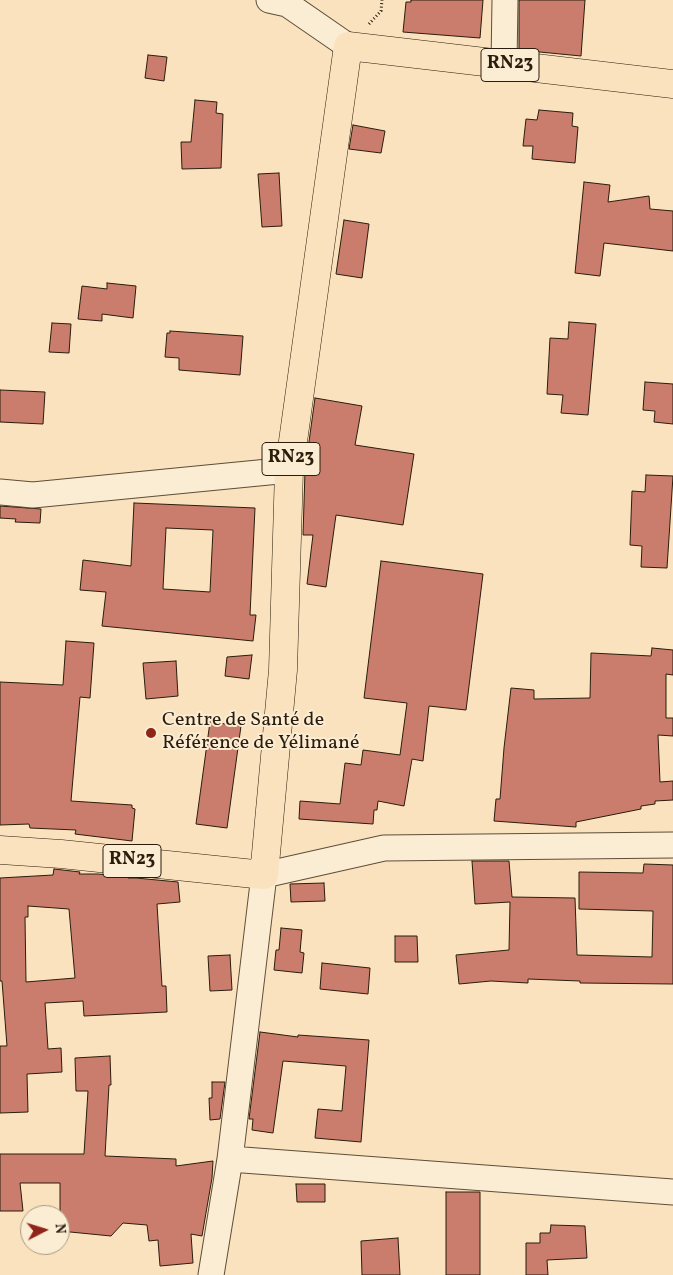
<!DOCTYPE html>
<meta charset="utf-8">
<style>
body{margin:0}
#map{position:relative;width:673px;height:1275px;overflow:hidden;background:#f9e2bd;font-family:Vollkorn,serif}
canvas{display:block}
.north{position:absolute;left:20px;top:1205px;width:50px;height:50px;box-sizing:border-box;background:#fbecd4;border:1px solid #a89984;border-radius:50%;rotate:85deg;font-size:14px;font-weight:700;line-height:20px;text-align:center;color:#2b1c0c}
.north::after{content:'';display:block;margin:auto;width:18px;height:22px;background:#8f2418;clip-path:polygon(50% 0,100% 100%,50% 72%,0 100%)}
</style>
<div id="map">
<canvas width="673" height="1275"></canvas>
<div class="north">N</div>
</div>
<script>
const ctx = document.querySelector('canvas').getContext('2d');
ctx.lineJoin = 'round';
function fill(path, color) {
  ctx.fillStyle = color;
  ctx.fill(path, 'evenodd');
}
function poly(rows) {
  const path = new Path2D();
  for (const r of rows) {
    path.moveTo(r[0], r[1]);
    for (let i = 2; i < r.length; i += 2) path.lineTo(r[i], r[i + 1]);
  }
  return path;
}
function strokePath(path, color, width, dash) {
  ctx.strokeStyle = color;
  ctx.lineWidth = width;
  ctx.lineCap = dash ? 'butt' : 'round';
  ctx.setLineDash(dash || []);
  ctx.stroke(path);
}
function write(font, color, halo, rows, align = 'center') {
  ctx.font = font + ' Vollkorn,serif';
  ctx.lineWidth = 4;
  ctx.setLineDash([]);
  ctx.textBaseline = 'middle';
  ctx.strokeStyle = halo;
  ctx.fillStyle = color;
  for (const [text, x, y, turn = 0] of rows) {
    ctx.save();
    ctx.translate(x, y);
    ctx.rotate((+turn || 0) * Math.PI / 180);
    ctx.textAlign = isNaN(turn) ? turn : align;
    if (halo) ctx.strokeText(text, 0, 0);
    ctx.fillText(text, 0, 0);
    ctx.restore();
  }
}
const building = poly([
 [411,0,483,0,480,38,403,32,406,2,411,2,411,0],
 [519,0,585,0,581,56,519,50,519,0],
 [148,55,167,57,164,81,145,78,148,55],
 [195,100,217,102,216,113,223,114,221,168,182,169,181,142,191,142,195,100],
 [539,110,573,113,572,126,578,127,575,163,532,159,533,146,523,146,526,119,537,120,539,110],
 [353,125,385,131,381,153,349,149,353,125],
 [279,173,282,226,262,227,258,174,279,173],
 [584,182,610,185,608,202,649,196,650,209,673,211,673,251,604,243,600,276,575,273,584,182],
 [344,220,369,224,362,278,336,274,344,220],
 [107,283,136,286,133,318,102,314,102,321,78,319,82,286,107,289,107,283],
 [569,322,596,324,588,415,561,413,563,395,547,394,550,338,568,339,569,322],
 [52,323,71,324,69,353,49,352,52,323],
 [170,331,243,336,240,375,179,370,179,358,165,357,167,333,170,333,170,331],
 [645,382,673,384,673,424,654,422,655,411,643,410,645,382],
 [0,390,45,392,43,424,0,422,0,390],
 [315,398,362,406,355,445,414,454,403,525,336,515,326,587,307,584,313,535,303,535,305,471,315,398],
 [646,475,673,476,667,568,641,567,642,546,630,545,632,491,645,492,646,475],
 [134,503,255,508,250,615,256,615,253,641,102,626,106,592,80,590,83,560,131,566,134,503],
 [166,528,213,530,210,592,163,589,166,528],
 [0,506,41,509,40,523,15,522,16,519,0,518,0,506],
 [381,561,483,574,466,710,429,706,423,761,412,759,404,806,378,801,377,810,374,810,373,824,299,819,300,801,340,804,345,763,361,765,363,750,400,755,407,703,364,698,381,561],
 [66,641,94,643,90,698,80,697,71,801,132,805,132,808,135,809,132,841,75,834,76,830,30,828,29,824,0,825,0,682,63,685,66,641],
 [652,648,673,650,673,675,666,674,666,718,673,718,673,736,658,735,660,782,673,781,673,800,655,801,655,804,641,806,641,809,576,822,576,827,494,821,496,799,500,799,504,748,511,688,534,690,534,699,590,698,591,653,651,656,652,648],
 [252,655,249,679,225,676,227,657,252,655],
 [176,661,178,696,146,699,143,663,176,661],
 [210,722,241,726,227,828,196,824,210,722],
 [472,861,509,861,512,897,575,898,577,955,652,957,653,911,579,909,579,872,643,873,644,864,673,865,673,984,580,983,580,981,528,979,528,983,491,981,459,984,456,955,509,950,510,902,475,904,472,861],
 [54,869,80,872,79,874,98,874,128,877,128,878,136,878,178,882,180,902,157,904,162,986,166,986,167,1012,84,1016,83,1001,45,1003,48,1049,61,1048,62,1072,27,1074,28,1112,0,1113,0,1046,7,1046,2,981,0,981,0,878,53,875,54,869],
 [28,906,69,909,75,978,26,982,25,917,28,917,28,906],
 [324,883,325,901,291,902,290,884,324,883],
 [281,928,302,930,300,952,304,953,302,973,274,970,276,950,279,950,281,928],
 [395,936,417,936,418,962,395,962,395,936],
 [230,955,232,990,210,991,208,956,230,955],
 [322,963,370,968,368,994,320,989,322,963],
 [260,1032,298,1037,298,1035,369,1040,361,1142,315,1138,318,1109,342,1111,346,1066,283,1061,273,1133,252,1130,253,1119,249,1119,260,1032],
 [110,1056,111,1085,109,1085,105,1156,176,1159,176,1166,213,1161,212,1178,202,1236,191,1234,193,1263,160,1266,158,1240,149,1241,147,1225,123,1223,111,1236,60,1231,60,1183,20,1183,23,1211,0,1211,0,1154,84,1154,88,1091,76,1091,75,1058,110,1056],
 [212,1082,225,1082,220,1119,210,1120,209,1098,212,1098,212,1082],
 [296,1184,325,1184,325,1202,297,1202,296,1184],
 [446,1192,480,1192,480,1275,446,1275,446,1192],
 [551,1225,585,1226,587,1258,547,1260,548,1275,526,1275,526,1243,540,1243,540,1233,550,1233,551,1225],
 [398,1238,400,1275,362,1275,361,1241,398,1238]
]);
const path = poly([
 [369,24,381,11,382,0]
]);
const minor = poly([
 [269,0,287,4,348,46],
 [504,64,505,0],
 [0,492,33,495,289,470],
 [230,1159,673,1192],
 [211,1275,230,1159,264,875,384,848,673,845]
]);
const primary = poly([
 [0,850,61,854,264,875,283,670,289,470,348,46,673,84]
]);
const markers = [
 [151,733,6,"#8f2418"]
];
const shields = [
 [510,65,58],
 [291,459,58],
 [132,861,58]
];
const shieldNames = [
 ["RN23",510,65],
 ["RN23",291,459],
 ["RN23",132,861]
];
const poiNames = [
 ["Centre de Santé de",162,721],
 ["Référence de Yélimané",162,744]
];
fill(building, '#cb7d6d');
strokePath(building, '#2b1c0c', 1);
strokePath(minor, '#5e4e38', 27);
strokePath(primary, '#2b1c0c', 29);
strokePath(path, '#2b1c0c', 3, [1, 2.5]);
strokePath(minor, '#fbecd4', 25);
strokePath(primary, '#f9e2bd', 28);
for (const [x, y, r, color] of markers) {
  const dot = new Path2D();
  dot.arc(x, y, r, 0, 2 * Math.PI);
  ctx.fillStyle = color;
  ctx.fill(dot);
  strokePath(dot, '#fbecd4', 2);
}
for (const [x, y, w] of shields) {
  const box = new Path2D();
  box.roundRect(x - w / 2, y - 16.5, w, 33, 4);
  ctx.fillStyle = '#fbecd4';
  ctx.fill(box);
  strokePath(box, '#2b1c0c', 1);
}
write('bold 19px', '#2b1c0c', null, shieldNames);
write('20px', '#2b1c0c', '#fbecd4', poiNames, 'left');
</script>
